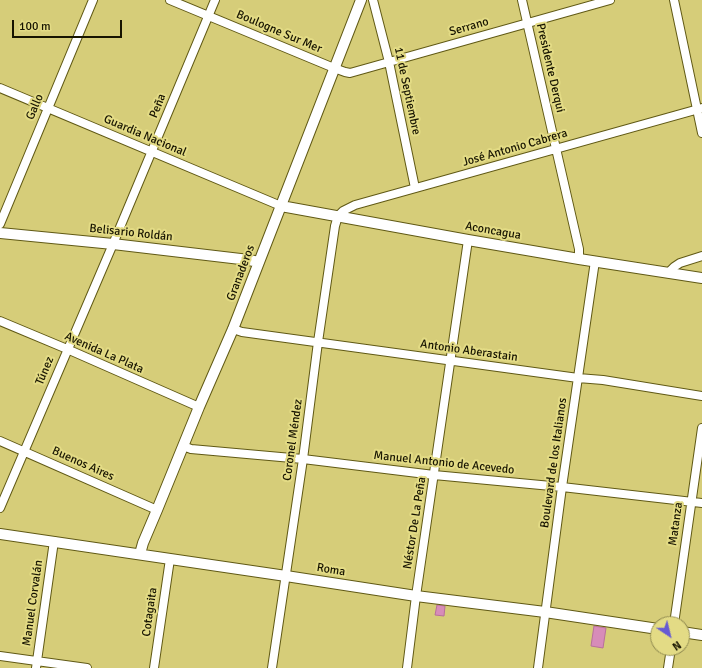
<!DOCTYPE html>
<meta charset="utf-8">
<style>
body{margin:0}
#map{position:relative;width:702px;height:668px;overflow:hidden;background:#d6cd79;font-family:Signika,sans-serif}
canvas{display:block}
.north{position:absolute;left:650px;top:616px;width:40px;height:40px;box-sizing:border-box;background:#e3db85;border:1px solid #918b50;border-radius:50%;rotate:145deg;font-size:11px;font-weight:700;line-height:16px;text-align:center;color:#171400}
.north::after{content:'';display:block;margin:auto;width:14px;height:18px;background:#665ad3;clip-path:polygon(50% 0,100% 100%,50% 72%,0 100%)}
.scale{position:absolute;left:12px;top:20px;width:110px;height:18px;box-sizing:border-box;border:2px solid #171400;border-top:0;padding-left:5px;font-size:12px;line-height:14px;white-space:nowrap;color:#171400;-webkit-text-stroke:3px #e3db85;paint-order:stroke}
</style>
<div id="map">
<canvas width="702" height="668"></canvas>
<div class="north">N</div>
<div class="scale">100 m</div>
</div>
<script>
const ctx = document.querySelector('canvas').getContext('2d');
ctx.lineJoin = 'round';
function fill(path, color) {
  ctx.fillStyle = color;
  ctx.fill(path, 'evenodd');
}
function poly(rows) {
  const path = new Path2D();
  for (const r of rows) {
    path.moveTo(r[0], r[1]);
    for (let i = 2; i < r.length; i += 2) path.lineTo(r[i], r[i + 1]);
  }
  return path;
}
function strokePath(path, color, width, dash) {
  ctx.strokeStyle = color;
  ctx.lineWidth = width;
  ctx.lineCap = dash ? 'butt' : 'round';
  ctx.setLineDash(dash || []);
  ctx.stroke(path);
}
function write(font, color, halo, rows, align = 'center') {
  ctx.font = font + ' Signika,sans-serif';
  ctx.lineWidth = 4;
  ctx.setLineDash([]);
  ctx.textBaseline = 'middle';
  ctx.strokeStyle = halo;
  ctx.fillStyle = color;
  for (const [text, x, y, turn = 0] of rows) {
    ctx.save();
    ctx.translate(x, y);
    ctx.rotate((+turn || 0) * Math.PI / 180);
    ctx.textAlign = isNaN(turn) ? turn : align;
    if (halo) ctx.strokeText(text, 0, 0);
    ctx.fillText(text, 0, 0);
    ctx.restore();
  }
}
const building = poly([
 [437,605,445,606,444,616,435,615,437,605],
 [594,626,606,628,603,648,591,646,594,626]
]);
const minor = poly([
 [170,0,334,68,345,72,350,73,610,0],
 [373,0,389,62,415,188],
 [522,0,579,249,579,259],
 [674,0,702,133],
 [0,88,281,206],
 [0,224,93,0],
 [668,273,674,267,680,263,702,256],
 [0,321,67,349,199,407],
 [233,329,242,332,578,378,603,380,702,396],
 [0,441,157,510],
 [183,446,191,449,303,459,434,475,562,487,702,503],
 [0,508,113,244,215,0],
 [674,624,702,428],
 [0,656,87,668],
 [36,668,54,541],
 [154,668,170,559],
 [272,668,303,459,318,342,335,226,338,216,343,211,355,205,702,108],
 [407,668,416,596,468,240],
 [538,668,562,487,595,261],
 [668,668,671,648]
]);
const tertiary = poly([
 [281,206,468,240,579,259,702,278],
 [0,233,113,244,249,260,259,262],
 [0,534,286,576,416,596,545,612,658,629],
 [140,554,143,543,157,510,199,407,233,329,361,0],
 [682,632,702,635]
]);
const streetNames = [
 ["Serrano",469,27,-16],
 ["Boulogne Sur Mer",279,32,23],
 ["Presidente Derqui",550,68,77],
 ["11 de Septiembre",407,91,78],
 ["Peña",158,106,-68],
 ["Gallo",35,107,-67],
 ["Guardia Nacional",145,136,23],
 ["José Antonio Cabrera",515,148,-16],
 ["Aconcagua",493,231,10],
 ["Belisario Roldán",131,233,6],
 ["Granaderos",241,273,-69],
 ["Antonio Aberastain",469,351,8],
 ["Avenida La Plata",104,353,24],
 ["Túnez",45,371,-67],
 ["Coronel Méndez",293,440,-82],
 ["Manuel Antonio de Acevedo",444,463,6],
 ["Boulevard de los Italianos",554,463,-82],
 ["Buenos Aires",83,464,24],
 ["Néstor De La Peña",415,523,-81],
 ["Matanza",676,524,-82],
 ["Roma",331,570,9],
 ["Manuel Corvalán",33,603,-82],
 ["Cotagaita",150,612,-82]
];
fill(building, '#d78cb9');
strokePath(building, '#b76f9b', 1);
strokePath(minor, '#605915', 10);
strokePath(tertiary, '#605915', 12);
strokePath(minor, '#fff', 8);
strokePath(tertiary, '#fff', 10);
write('12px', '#171400', '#e3db85', streetNames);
</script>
